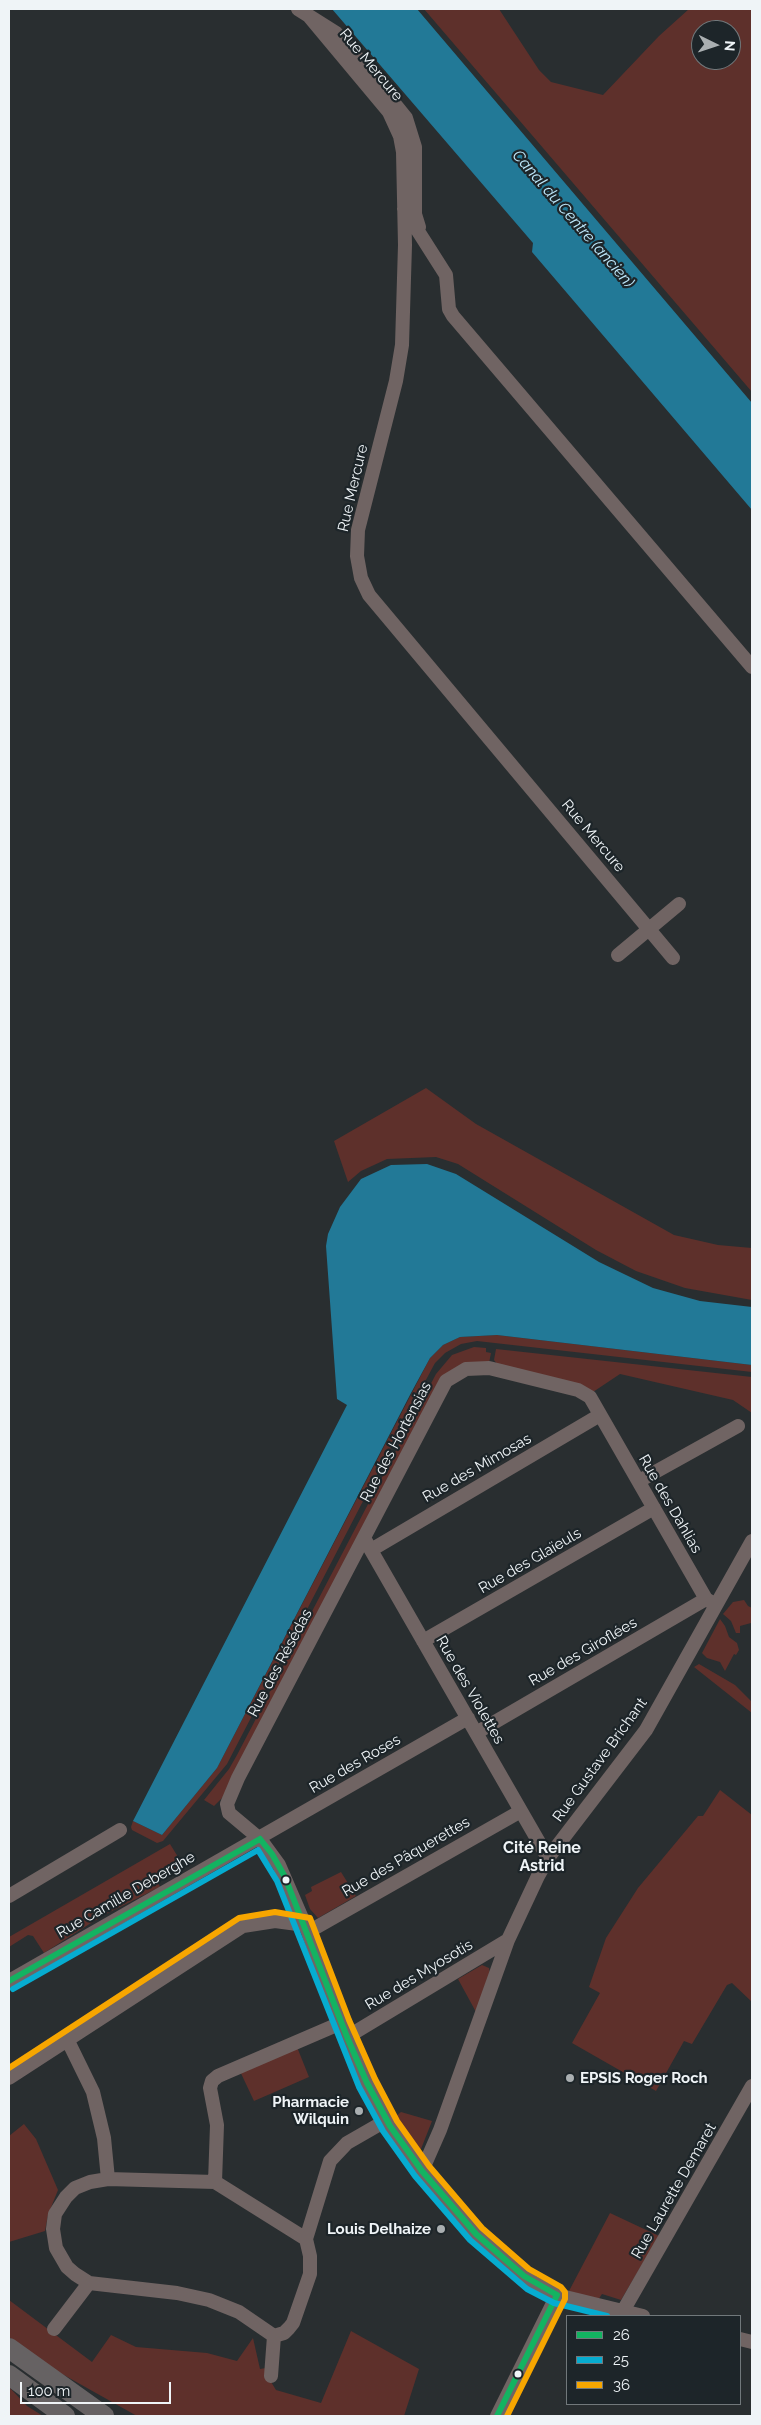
<!DOCTYPE html>
<meta charset="utf-8">
<style>
body{margin:0}
#map{position:relative;width:761px;height:2425px;overflow:hidden;background:#292e30;font-family:Raleway,sans-serif}
canvas{display:block}
.frame{position:absolute;inset:0;border:10px solid #eff4f7;pointer-events:none}
.legend{position:absolute;left:566px;top:2315px;width:175px;height:90px;box-sizing:border-box;background:#1d2529;border:1px solid #71787b;margin:0;padding:6px 9px;list-style:none;font-size:15px;color:#eff4f7}
.legend li{display:flex;align-items:center;gap:10px;height:25px}
.legend b{width:25px;border:1px solid #71787b}
.north{position:absolute;left:691px;top:20px;width:50px;height:50px;box-sizing:border-box;background:#1d2529;border:1px solid #71787b;border-radius:50%;rotate:94deg;font-size:14px;font-weight:700;line-height:20px;text-align:center;color:#eff4f7}
.north::after{content:'';display:block;margin:auto;width:18px;height:22px;background:#aaafb1;clip-path:polygon(50% 0,100% 100%,50% 72%,0 100%)}
.scale{position:absolute;left:20px;top:2382px;width:151px;height:22px;box-sizing:border-box;border:2px solid #eff4f7;border-top:0;padding-left:6px;font-size:15px;line-height:18px;white-space:nowrap;color:#eff4f7;-webkit-text-stroke:4px #1d2529;paint-order:stroke}
</style>
<div id="map">
<canvas width="761" height="2425"></canvas>
<div class="frame"></div>
<ul class="legend">
<li><b style="height:6px;background:#13b361"></b>26</li>
<li><b style="height:6px;background:#06acd0"></b>25</li>
<li><b style="height:6px;background:#f7a600"></b>36</li>
</ul>
<div class="north">N</div>
<div class="scale">100 m</div>
</div>
<script>
const ctx = document.querySelector('canvas').getContext('2d');
ctx.lineJoin = 'round';
function fill(path, color) {
  ctx.fillStyle = color;
  ctx.fill(path, 'evenodd');
}
function poly(rows) {
  const path = new Path2D();
  for (const r of rows) {
    path.moveTo(r[0], r[1]);
    for (let i = 2; i < r.length; i += 2) path.lineTo(r[i], r[i + 1]);
  }
  return path;
}
function strokePath(path, color, width, dash) {
  ctx.strokeStyle = color;
  ctx.lineWidth = width;
  ctx.lineCap = dash ? 'butt' : 'round';
  ctx.setLineDash(dash || []);
  ctx.stroke(path);
}
function write(font, color, halo, rows, align = 'center') {
  ctx.font = font + ' Raleway,sans-serif';
  ctx.lineWidth = 4.5;
  ctx.setLineDash([]);
  ctx.textBaseline = 'middle';
  ctx.strokeStyle = halo;
  ctx.fillStyle = color;
  for (const [text, x, y, turn = 0] of rows) {
    ctx.save();
    ctx.translate(x, y);
    ctx.rotate((+turn || 0) * Math.PI / 180);
    ctx.textAlign = isNaN(turn) ? turn : align;
    if (halo) ctx.strokeText(text, 0, 0);
    ctx.fillText(text, 0, 0);
    ctx.restore();
  }
}
const green = poly([
 [424,9,499,9,539,70,551,82,603,95,659,36,689,9,752,9,752,392],
 [701,30,731,30,731,60,701,60],
 [426,1088,476,1124,674,1235,718,1245,752,1248,752,1300,685,1288,636,1271,596,1250,458,1164,436,1157,387,1159,361,1171,348,1182,334,1141],
 [497,1335,752,1365,752,1372,477,1341,461,1344,445,1353,435,1363,420,1391,227,1764,163,1841,157,1843,132,1830,131,1827,133,1821,162,1835,217,1768,430,1358,443,1345,460,1337],
 [474,1347,486,1348,486,1352,491,1353,489,1363,451,1371,223,1797,214,1806,204,1800,229,1769,237,1755,436,1374,452,1355],
 [496,1349,752,1377,752,1413,733,1400,620,1374,593,1392,497,1364,494,1360],
 [744,1600,748,1606,752,1608,752,1620,751,1623,740,1626,740,1633,736,1633,731,1621,723,1614,733,1602],
 [720,1619,725,1626,729,1637,737,1643,739,1650,736,1655,734,1654,725,1671,720,1662,707,1658,702,1653],
 [699,1664,735,1685,752,1702,752,1713,694,1667],
 [720,1790,752,1815,752,2002,732,1983,727,1985,692,2044,684,2041,656,2091,572,2043,600,1993,589,1987,606,1938,638,1888,698,1816,703,1816],
 [170,1844,183,1865,156,1878,160,1887,102,1916,44,1953,33,1936,28,1935,9,1947,9,1937],
 [341,1872,356,1896,318,1918,310,1909,305,1895,312,1891,311,1887],
 [482,1965,489,1968,490,1974,476,2012,458,1979],
 [295,2042,309,2077,254,2101,238,2067],
 [401,2112,432,2121,421,2149,415,2148,396,2116],
 [24,2124,36,2139,58,2190,48,2215,45,2231,9,2242,9,2136],
 [610,2213,659,2236,621,2300,602,2294,598,2300,569,2291],
 [9,2300,92,2362,111,2335,136,2347,207,2353,237,2361,253,2338,260,2369,266,2368,268,2377,276,2390,321,2403,351,2331,419,2369,404,2416,137,2416,46,2365,9,2337],
 [9,2387,27,2406,43,2416,9,2416]
]);
const water = poly([
 [332,9,417,9,752,403,752,510,532,252,533,243],
 [427,1164,456,1174,599,1262,653,1288,700,1301,752,1307,752,1365,497,1335,460,1337,443,1345,430,1358,411,1393,217,1768,162,1835,133,1821,347,1405,337,1399,326,1246,328,1234,340,1207,361,1179,391,1165]
]);
const minor = poly([
 [298,9,336,33,347,45,406,118,415,147,415,214,419,227],
 [308,15,389,112,400,136,403,152,405,245,402,345,396,381,358,530,357,556,361,578,369,595,673,958],
 [404,209,446,275,449,309,453,316,752,667],
 [618,955,679,904],
 [639,1481,738,1426],
 [364,1538,548,1858],
 [371,1550,600,1415],
 [423,1641,654,1508],
 [476,1733,706,1599],
 [9,1896,120,1830],
 [308,1932,521,1811],
 [9,1981,468,1718],
 [347,2037,508,1940],
 [68,2041,93,2092,104,2138,108,2179],
 [9,2078,243,1926,275,1921,305,1925],
 [422,2171,440,2130,508,1940,538,1876,548,1858,646,1730,752,1541],
 [108,2179,215,2182,306,2239,310,2256,310,2274,293,2323,289,2328,284,2333,274,2336,239,2312,209,2300,177,2293,89,2283,75,2274,67,2267,56,2248,53,2229,55,2214,66,2197,75,2188,90,2182,108,2179],
 [215,2182,217,2125,210,2088,212,2081,218,2076,341,2023],
 [306,2239,330,2161,347,2143,387,2120],
 [623,2311,752,2086],
 [643,2316,557,2295,532,2282,476,2234,422,2171,390,2126,367,2083,341,2023,308,1932,279,1865,260,1839,229,1813,227,1804,238,1778,446,1381,466,1369,489,1368,578,1390,590,1397,706,1599,716,1605],
 [54,2329,89,2283],
 [740,2339,752,2342],
 [271,2376,274,2336],
 [497,2416,557,2295]
]);
const highway = poly([
 [9,2348,104,2416],
 [9,2375,65,2416]
]);
const bus1 = poly([
 [260,1839,272,1854,285,1877,347,2037,367,2083,390,2126,422,2171,476,2234,524,2276,557,2295],
 [9,1981,260,1839],
 [497,2416,557,2295]
]);
const bus2 = poly([
 [13,1989,258,1850,277,1881,359,2087,383,2131,415,2176,470,2240,527,2289,554,2303,607,2316]
]);
const bus3 = poly([
 [9,2068,239,1918,275,1912,310,1918,349,2020,375,2079,397,2121,429,2166,482,2228,529,2269,561,2287,565,2292,565,2299,507,2416]
]);
const markers = [
 [286,1880,4.5,"#eff4f7"],
 [570,2078,5,"#aaafb1"],
 [359,2111,5,"#aaafb1"],
 [441,2229,5,"#aaafb1"],
 [518,2374,4.5,"#eff4f7"]
];
const streetNames = [
 ["Rue Mercure",371,65,50],
 ["Rue Mercure",353,488,-77],
 ["Rue Mercure",593,836,50],
 ["Rue des Hortensias",396,1442,-62],
 ["Rue des Mimosas",477,1468,-30],
 ["Rue des Dahlias",670,1504,60],
 ["Rue des Glaïeuls",530,1561,-30],
 ["Rue des Giroflées",583,1652,-30],
 ["Rue des Résédas",280,1663,-62],
 ["Rue des Violettes",470,1690,60],
 ["Rue Gustave Brichant",600,1760,-54],
 ["Rue des Roses",355,1764,-30],
 ["Rue des Pâquerettes",406,1857,-30],
 ["Rue Camille Deberghe",126,1895,-30],
 ["Rue des Myosotis",419,1975,-31],
 ["Rue Laurette Demaret",674,2191,-60]
];
const poiNames = [
 ["EPSIS Roger Roch",580,2078,"left"],
 ["Pharmacie",349,2102],
 ["Wilquin",349,2119],
 ["Louis Delhaize",431,2229]
];
const waterNames = [
 ["Canal du Centre (ancien)",573,219,49]
];
const neighbourhoodNames = [
 ["Cité Reine",542,1848],
 ["Astrid",542,1866]
];
fill(green, '#5e302b');
fill(water, '#227997');
strokePath(minor, '#706463', 14);
strokePath(highway, '#666263', 20);
strokePath(bus1, '#13b361', 6);
strokePath(bus2, '#06acd0', 6);
strokePath(bus3, '#f7a600', 6);
for (const [x, y, r, color] of markers) {
  const dot = new Path2D();
  dot.arc(x, y, r, 0, 2 * Math.PI);
  ctx.fillStyle = color;
  ctx.fill(dot);
  strokePath(dot, '#1d2529', 2);
}
write('15px', '#eff4f7', '#1d2529', streetNames);
write('bold 15px', '#eff4f7', '#1d2529', poiNames, 'right');
write('italic 16px', '#bfeafd', '#1d2529', waterNames);
write('bold 16px', '#eff4f7', '#1d2529', neighbourhoodNames);
</script>
